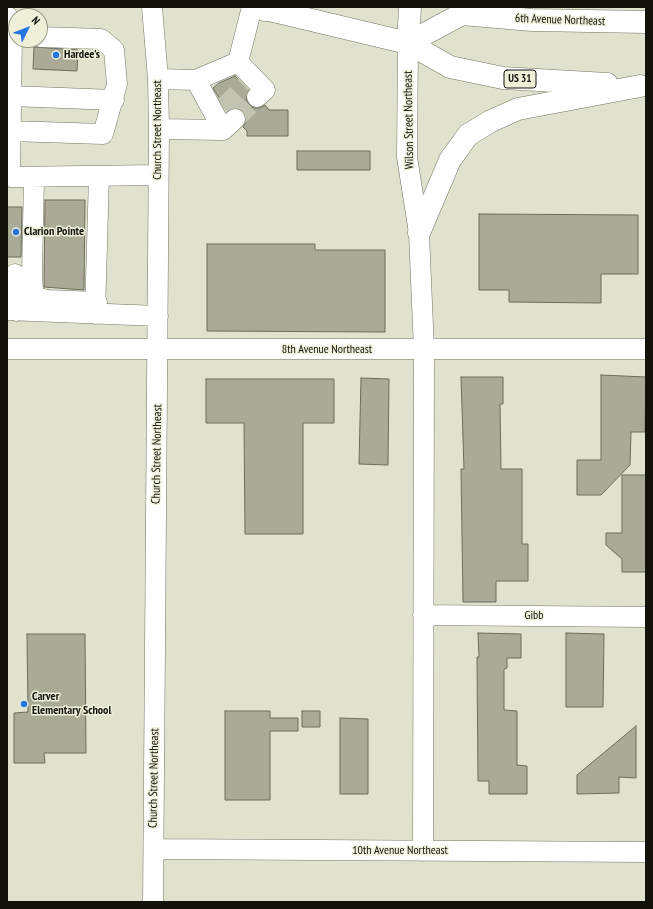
<!DOCTYPE html>
<style>
body{margin:0}
#map{position:relative;width:653px;height:909px;overflow:hidden;background:#e1e2cd;font-family:"PT Sans Narrow",sans-serif}
canvas{display:block}
.frame{position:absolute;inset:0;border:8px solid #13130c;pointer-events:none}
.north{position:absolute;left:8px;top:8px;width:40px;height:40px;box-sizing:border-box;background:#efefda;border:1px solid #979788;border-radius:50%;rotate:47deg;font-size:11px;font-weight:700;line-height:16px;text-align:center;color:#13130c}
.north::after{content:'';display:block;margin:auto;width:14px;height:18px;background:#2677e2;clip-path:polygon(50% 0,100% 100%,50% 72%,0 100%)}
</style>
<div id="map">
<canvas width="653" height="909"></canvas>
<div class="frame"></div>
<div class="north">N</div>
</div>
<script>
const ctx = document.querySelector('canvas').getContext('2d');
ctx.lineJoin = 'round';
function fill(path, color) {
  ctx.fillStyle = color;
  ctx.fill(path, 'evenodd');
}
function poly(rows) {
  const path = new Path2D();
  for (const r of rows) {
    path.moveTo(r[0], r[1]);
    for (let i = 2; i < r.length; i += 2) path.lineTo(r[i], r[i + 1]);
  }
  return path;
}
function strokePath(path, color, width, dash) {
  ctx.strokeStyle = color;
  ctx.lineWidth = width;
  ctx.lineCap = dash ? 'butt' : 'round';
  ctx.setLineDash(dash || []);
  ctx.stroke(path);
}
function write(font, color, halo, rows, align = 'center') {
  ctx.font = font + ' "PT Sans Narrow",sans-serif';
  ctx.lineWidth = 3;
  ctx.setLineDash([]);
  ctx.textBaseline = 'middle';
  ctx.strokeStyle = halo;
  ctx.fillStyle = color;
  for (const [text, x, y, turn = 0] of rows) {
    ctx.save();
    ctx.translate(x, y);
    ctx.rotate((+turn || 0) * Math.PI / 180);
    ctx.textAlign = isNaN(turn) ? turn : align;
    if (halo) ctx.strokeText(text, 0, 0);
    ctx.fillText(text, 0, 0);
    ctx.restore();
  }
}
const building = poly([
 [34,47,78,50,77,71,33,69,34,47],
 [235,76,249,90,246,100,253,108,260,108,265,105,269,110,288,110,288,136,247,136,247,131,243,127,246,122,244,112,239,108,233,108,227,111,213,88,219,83,235,76],
 [297,151,370,151,370,170,297,170,297,151],
 [45,200,85,200,84,290,44,287,45,200],
 [7,207,22,207,21,257,7,257,7,207],
 [479,214,638,215,638,274,601,274,601,303,509,302,509,290,479,290,479,214],
 [207,244,315,244,315,250,385,250,385,332,207,331,207,244],
 [601,375,646,377,645,432,631,432,630,465,601,495,577,495,577,460,601,460,601,375],
 [461,377,503,377,503,404,500,404,501,469,522,469,522,544,528,544,528,581,496,581,496,602,463,602,461,469,464,469,461,377],
 [361,378,389,379,388,465,359,464,361,378],
 [206,379,334,379,334,423,303,423,303,534,245,534,244,423,206,423,206,379],
 [622,475,646,475,646,572,622,572,622,559,606,545,606,533,622,533,622,475],
 [478,633,521,634,521,658,507,658,507,668,504,669,504,710,517,711,517,765,527,766,527,794,489,794,489,781,478,781,477,657,479,657,478,633],
 [566,633,604,634,603,707,566,707,566,633],
 [27,634,85,634,86,753,44,753,45,763,14,763,14,713,28,712,27,634],
 [225,711,270,711,270,718,298,718,298,731,270,731,270,800,225,800,225,711],
 [302,711,320,711,320,727,302,727,302,711],
 [340,718,368,719,368,794,340,794,340,718],
 [636,726,636,778,619,777,619,793,577,794,577,775,636,726]
]);
const minorTunnel = poly([
 [223,108,246,86],
 [235,119,257,97]
]);
const minor = poly([
 [152,7,158,79,159,129,153,902],
 [252,7,238,62,265,90,257,97],
 [7,16,9,19,12,35,10,177,158,175],
 [408,43,407,157,419,233,424,350,423,851],
 [158,79,196,80,238,62],
 [196,80,223,130],
 [11,96,114,100],
 [159,129,223,130,235,119],
 [10,131,103,134,117,84,114,50,101,39,40,37],
 [34,177,32,274,33,290,35,297,47,300,97,302],
 [15,274,16,311],
 [7,310,158,316],
 [95,314,99,176],
 [7,349,646,349],
 [423,615,646,617],
 [154,849,646,852]
]);
const major = poly([
 [257,7,408,43]
]);
const highway = poly([
 [265,10,275,7],
 [408,43,450,67,503,78,607,84],
 [408,43,462,14,532,20,646,22],
 [408,43,410,7],
 [419,233,450,160,468,135,491,121,518,109,640,86]
]);
const markers = [
 [56,55,4,"#2677e2"],
 [16,232,4,"#2677e2"],
 [24,704,4,"#2677e2"]
];
const shields = [
 [520,79,32]
];
const shieldNames = [
 ["US 31",520,79]
];
const streetNames = [
 ["6th Avenue Northeast",560,20,2],
 ["Wilson Street Northeast",409,120,-91],
 ["Church Street Northeast",158,130,-90],
 ["8th Avenue Northeast",327,350],
 ["Church Street Northeast",157,454,-89],
 ["Gibb",534,616],
 ["Church Street Northeast",154,778,-89],
 ["10th Avenue Northeast",400,851]
];
const poiNames = [
 ["Hardee's",64,55],
 ["Clarion Pointe",24,232],
 ["Carver",32,697],
 ["Elementary School",32,711]
];
fill(building, '#aaaa97');
strokePath(building, '#6c6c5a', 1);
strokePath(minorTunnel, '#c2c3b0', 20, [20, 10]);
strokePath(minor, '#747462', 21);
strokePath(major, '#747462', 23);
strokePath(highway, '#747462', 23);
strokePath(minor, '#fff', 20);
strokePath(major, '#fff', 22);
strokePath(highway, '#fff', 22);
for (const [x, y, r, color] of markers) {
  const dot = new Path2D();
  dot.arc(x, y, r, 0, 2 * Math.PI);
  ctx.fillStyle = color;
  ctx.fill(dot);
  strokePath(dot, '#efefda', 1.5);
}
for (const [x, y, w] of shields) {
  const box = new Path2D();
  box.roundRect(x - w / 2, y - 9, w, 18, 3);
  ctx.fillStyle = '#efefda';
  ctx.fill(box);
  strokePath(box, '#13130c', 1);
}
write('bold 11px', '#13130c', null, shieldNames);
write('12px', '#13130c', '#efefda', streetNames);
write('bold 12px', '#13130c', '#efefda', poiNames, 'left');
</script>
